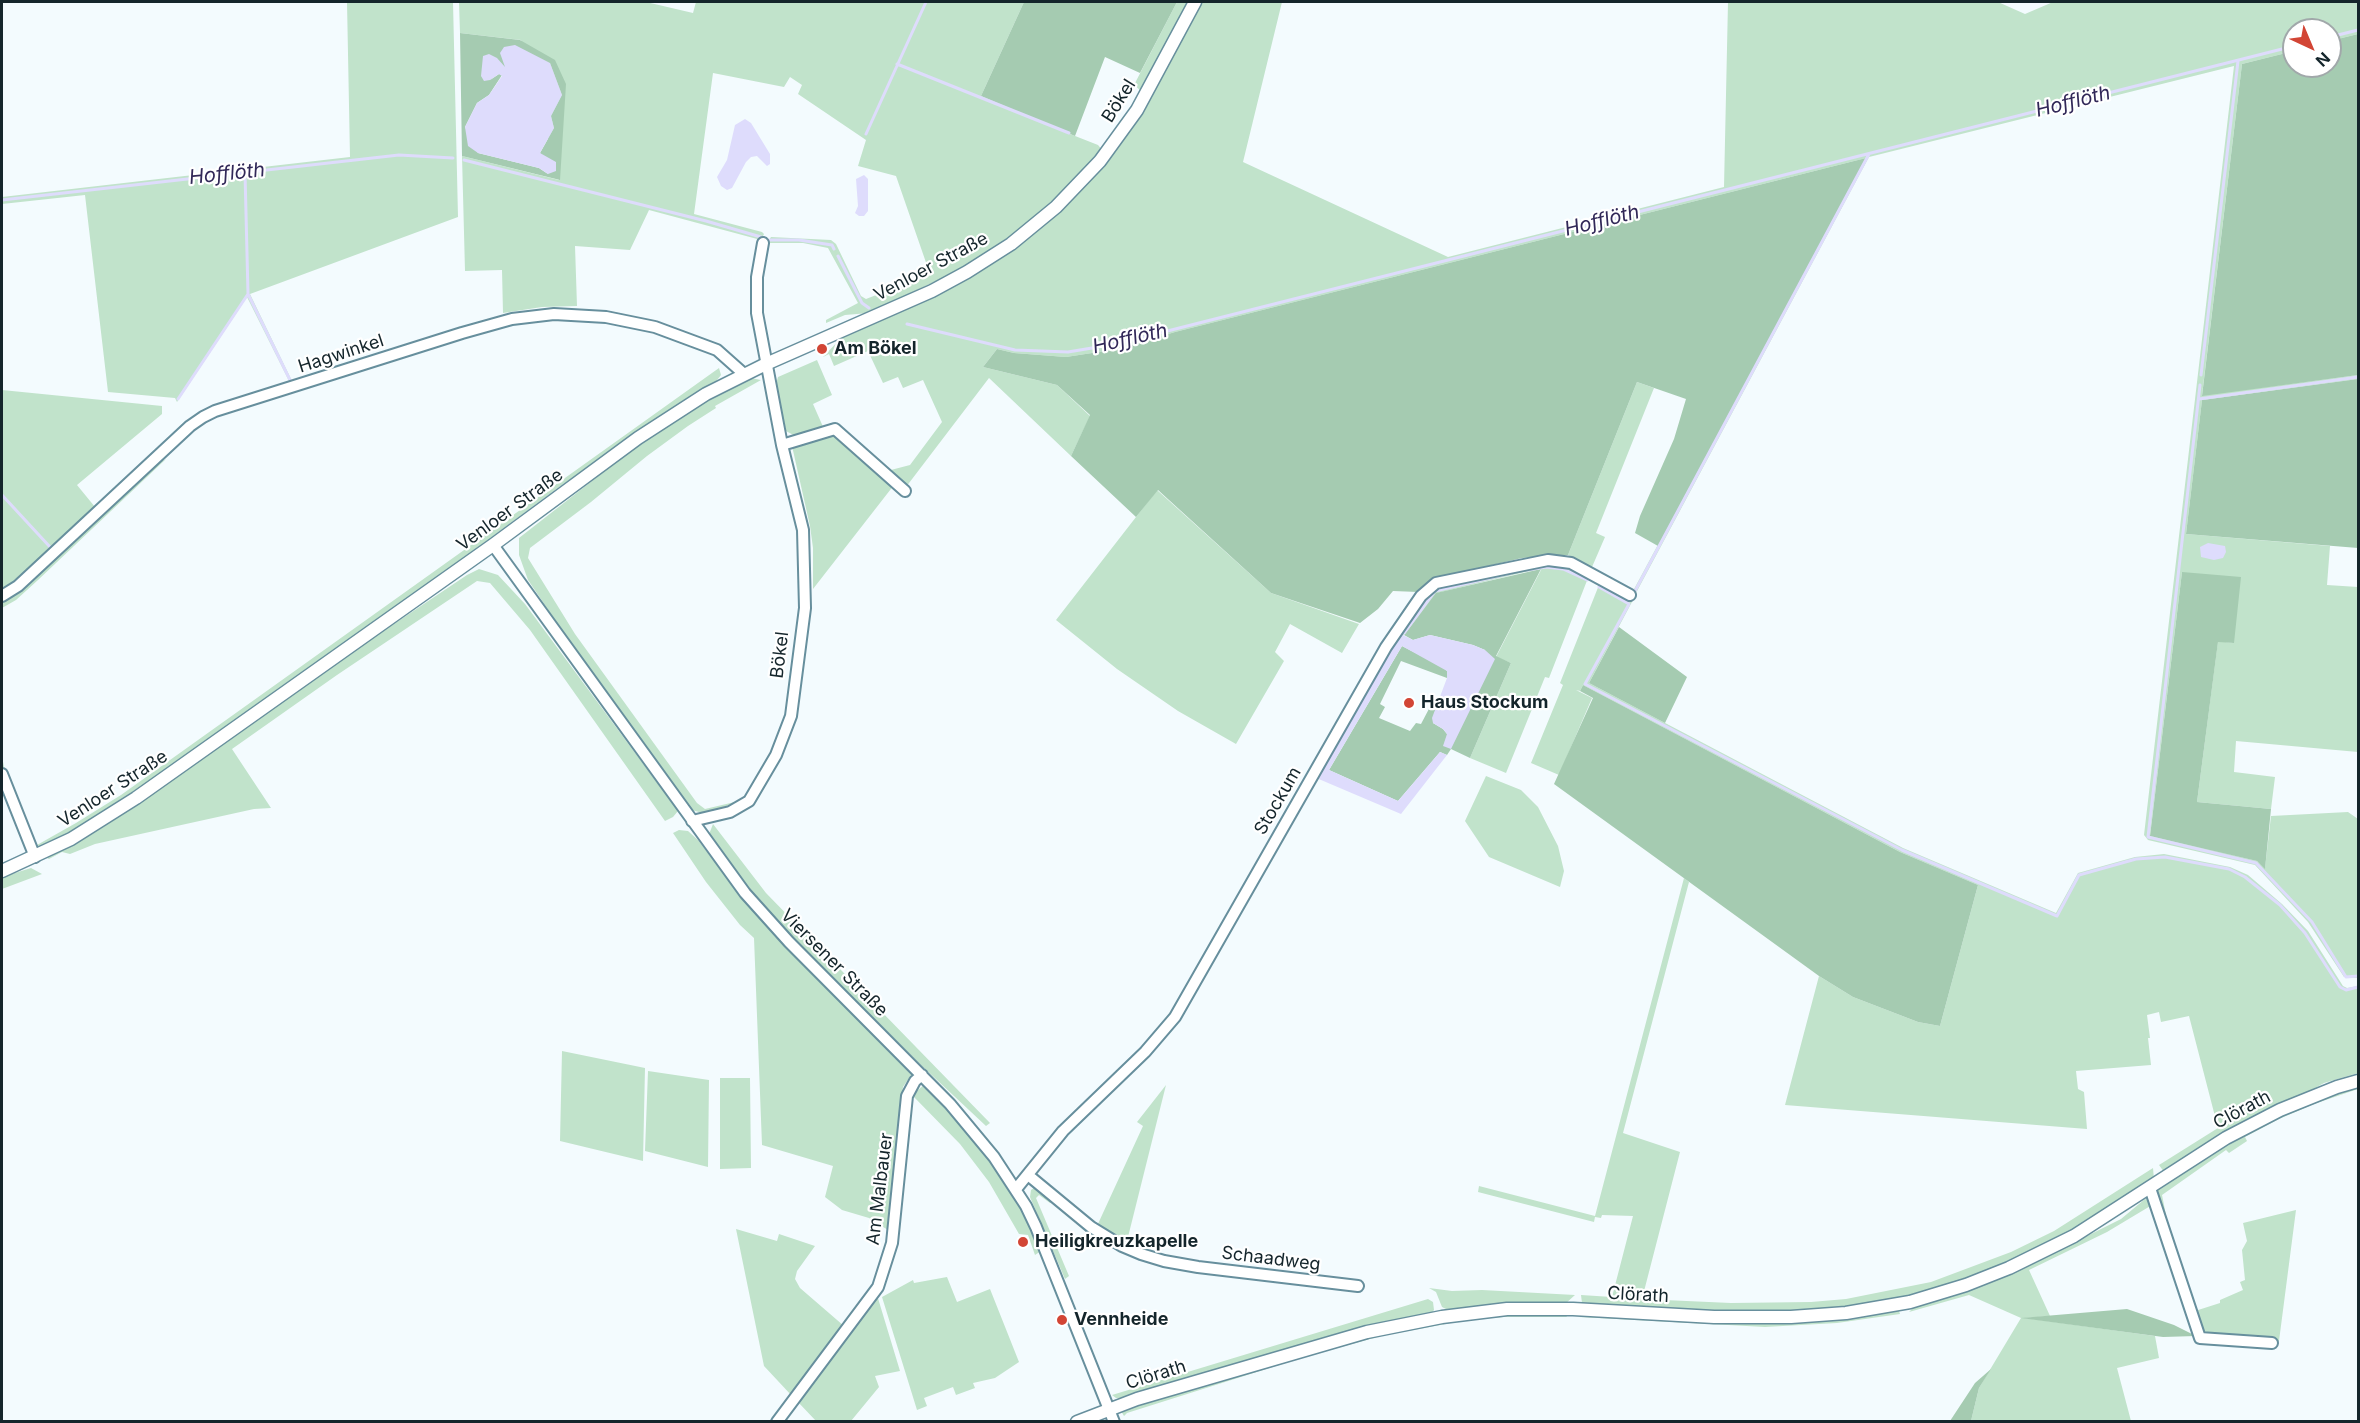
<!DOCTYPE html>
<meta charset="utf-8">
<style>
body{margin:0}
#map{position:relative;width:2360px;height:1423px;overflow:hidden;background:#f3fbfe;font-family:Inter,sans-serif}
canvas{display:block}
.frame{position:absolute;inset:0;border:3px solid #14252b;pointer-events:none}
.north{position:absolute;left:2282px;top:18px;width:60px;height:60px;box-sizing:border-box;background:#fff;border:2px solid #a1a8aa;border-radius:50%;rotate:136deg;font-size:16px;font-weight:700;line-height:24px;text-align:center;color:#14252b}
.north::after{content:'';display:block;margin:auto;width:21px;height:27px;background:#d24535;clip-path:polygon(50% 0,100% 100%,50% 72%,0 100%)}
</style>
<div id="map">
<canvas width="2360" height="1423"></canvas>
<div class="frame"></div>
<div class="north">N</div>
</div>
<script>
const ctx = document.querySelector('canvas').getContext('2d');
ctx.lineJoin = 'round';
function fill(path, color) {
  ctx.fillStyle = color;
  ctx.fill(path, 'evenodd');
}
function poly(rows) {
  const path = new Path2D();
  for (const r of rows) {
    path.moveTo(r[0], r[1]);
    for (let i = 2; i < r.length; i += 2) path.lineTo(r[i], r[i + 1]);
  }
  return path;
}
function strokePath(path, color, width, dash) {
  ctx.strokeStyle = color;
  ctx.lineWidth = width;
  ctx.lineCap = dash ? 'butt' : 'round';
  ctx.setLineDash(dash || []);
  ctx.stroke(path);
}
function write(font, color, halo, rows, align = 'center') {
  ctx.font = font + ' Inter,sans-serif';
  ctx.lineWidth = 4.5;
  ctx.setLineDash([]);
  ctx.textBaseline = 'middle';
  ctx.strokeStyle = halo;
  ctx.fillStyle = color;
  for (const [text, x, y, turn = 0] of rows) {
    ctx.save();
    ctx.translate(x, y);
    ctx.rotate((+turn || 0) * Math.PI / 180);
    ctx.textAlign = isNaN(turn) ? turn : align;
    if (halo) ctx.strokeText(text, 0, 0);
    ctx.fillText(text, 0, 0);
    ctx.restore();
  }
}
const green = poly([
 [347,2,453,2,458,217,250,294,292,381,289,381,247,297,177,402,175,398,108,392,85,195,2,204,2,197,350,157],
 [459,2,646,2,693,13,696,2,1024,2,981,96,1070,132,1070,134,1098,145,1103,151,1046,208,1009,237,961,269,869,313,845,315,826,323,826,320,858,303,828,248,803,243,767,243,771,237,831,240,836,244,861,296,866,299,930,274,896,176,858,166,866,140,798,94,802,85,790,77,784,87,713,73,694,214,762,232,764,234,761,240,649,210,630,250,575,246,577,306,542,307,503,313,502,270,465,271,462,156,559,180,521,40,460,33],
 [1177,2,1188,2,1140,90,1134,85],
 [1202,2,1282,2,1243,162,1448,257,1724,187,1728,2,1998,2,2025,14,2053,2,2358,2,2358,34,2330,41,2330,30,2294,30,2294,51,2242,64,2202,395,2358,375,2358,379,2202,400,2186,534,2330,546,2327,585,2358,587,2358,752,2236,741,2234,772,2275,777,2271,809,2197,802,2218,641,2233,643,2182,572,2150,835,2257,861,2265,868,2271,816,2348,812,2358,819,2358,978,2344,977,2308,922,2255,865,2148,840,2144,835,2234,66,1869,157,1636,593,1633,591,1866,158,1175,332,1118,349,1066,357,1014,353,997,349,983,367,1057,385,1090,416,1071,456,989,378,906,487,887,471,910,465,942,422,923,380,903,388,898,377,883,383,868,351,834,366,829,354,823,357,842,337,899,311,1057,213,1110,157,1140,114],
 [817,360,832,395,813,404,824,429,797,437,786,431,776,384,778,377],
 [719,368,721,375,714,384,686,399,559,487,477,548,123,800,78,828,42,848,36,847,2,770,2,756,4,767,37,845,76,823,121,795],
 [751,378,761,380,715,406,716,408,688,426,647,456,591,502,530,548,528,558,575,634,697,803,705,809,739,801,706,814,688,809,616,710,528,580,519,555,519,538,638,445,709,399],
 [1637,382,1654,388,1596,533,1605,537,1592,567,1568,555],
 [2,390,162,406,162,414,77,485,95,507,2,593],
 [834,432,894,485,813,589,813,548,810,526,792,446],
 [166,459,38,580,16,600,2,608,2,603,15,594,156,464],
 [1157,490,1271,593,1359,624,1342,653,1290,624,1275,652,1284,661,1236,744,1178,711,1117,669,1056,620],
 [1546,565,1564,567,1588,578,1549,678,1545,677,1506,773,1470,758,1511,663,1496,657,1541,570,1525,572,1437,593,1404,635,1401,634,1426,598,1435,590],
 [479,569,498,575,525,604,678,811,673,817,665,821,530,630,490,583,477,581,337,675,232,749,271,808,254,809,95,844,70,854,62,852,49,859,47,858,125,812,315,677,467,575],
 [1599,585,1628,601,1633,600,1589,683,1903,848,2056,913,2078,873,2135,857,2164,854,2230,867,2248,875,2282,904,2308,931,2343,986,2347,988,2358,986,2358,1073,2324,1083,2164,1172,2159,1165,2218,1128,2189,1016,2161,1022,2159,1012,2147,1015,2150,1038,2148,1038,2151,1065,2076,1071,2078,1089,2084,1092,2087,1129,1785,1105,1819,976,1853,997,1918,1022,1940,1026,1978,885,1900,852,1583,685,1580,691,1576,690,1592,698,1559,775,1531,763,1563,685,1560,683],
 [1486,776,1521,790,1538,807,1558,846,1564,871,1560,887,1489,857,1465,821],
 [713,824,766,893,990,1123,986,1126,922,1066,790,934,751,892,708,837],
 [679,830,688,831,698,840,745,902,783,942,913,1072,903,1087,888,1230,869,1218,842,1210,825,1197,833,1166,762,1145,754,938,740,925,706,882,673,833],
 [31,868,42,874,2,889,2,877],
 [1684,878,1689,882,1623,1133,1680,1152,1642,1299,1731,1303,1811,1302,1846,1299,1931,1282,2011,1252,2054,1231,2153,1168,2154,1179,2071,1233,2030,1254,1966,1281,1920,1295,1854,1308,1809,1312,1713,1312,1584,1305,1582,1303,1581,1295,1612,1297,1633,1216,1602,1215,1601,1218,1595,1217,1594,1222,1478,1192,1479,1186,1595,1216],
 [562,1051,645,1068,643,1161,560,1141],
 [648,1071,709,1080,708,1167,645,1151],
 [720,1078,750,1078,751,1168,720,1169],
 [925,1084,990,1159,1015,1198,1041,1251,1035,1255,1028,1235,1019,1234,989,1182,960,1144,912,1095],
 [1166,1085,1126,1245,1097,1226,1143,1126,1137,1122],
 [2358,1086,2358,1089,2314,1104,2279,1119,2245,1137,2247,1141,2229,1153,2226,1150,2162,1195,2168,1225,2158,1199,2158,1189,2213,1152,2282,1115],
 [1034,1188,1038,1188,1053,1200,1050,1203,1039,1195,1036,1198,1069,1276,1065,1279,1030,1197,1031,1190],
 [2145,1199,2149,1200,2152,1205,2107,1232,2029,1270,2050,1316,2025,1318,2155,1336,2159,1358,2117,1368,2131,1421,1971,1421,1979,1388,2021,1318,1969,1295,1909,1312,1915,1306,1969,1290,2031,1264,2121,1219],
 [2296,1210,2279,1341,2203,1336,2195,1311,2220,1303,2220,1300,2243,1290,2240,1282,2245,1280,2242,1250,2247,1241,2243,1223],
 [736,1229,777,1241,779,1234,815,1246,797,1271,795,1279,800,1288,844,1326,792,1396,764,1366],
 [947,1277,957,1302,990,1289,1019,1362,995,1378,973,1383,975,1388,956,1395,953,1387,924,1398,927,1406,917,1410,882,1297,913,1280,914,1283],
 [1429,1288,1452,1291,1482,1290,1575,1295,1565,1304,1448,1310,1442,1307,1436,1292],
 [877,1295,900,1371,875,1376,879,1387,851,1421,816,1421,798,1402],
 [1428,1299,1433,1302,1434,1310,1432,1313,1335,1334,1121,1398,1116,1398,1112,1395],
 [1894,1310,1899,1311,1900,1314,1837,1323,1765,1327,1579,1317,1583,1314],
 [1564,1312,1567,1317,1504,1317,1467,1320,1381,1336,1301,1358,1127,1413,1124,1416,1121,1411,1129,1406,1350,1341,1420,1325,1503,1314]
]);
const forest = poly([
 [1024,2,1177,2,1140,73,1105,57,1075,136,981,96],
 [460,33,520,40,555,60,566,84,560,180,462,156],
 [550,63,562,95,551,116,554,128,540,153,548,174,539,168,478,153,465,127,477,103,489,95,502,75,499,74,490,80,505,67],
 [2358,34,2358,375,2202,396,2242,64,2294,51,2294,66,2330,66,2330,41],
 [1866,158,1658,546,1635,533,1640,516,1674,439,1686,399,1637,382,1568,555,1522,558,1432,579,1418,592,1393,591,1378,609,1360,623,1271,593,1158,490,1136,517,1071,456,1090,415,1057,385,983,367,997,349,1014,353,1066,357,1118,349,1175,332],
 [2358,379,2358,548,2186,534,2202,400],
 [1541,569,1496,656,1511,663,1470,758,1451,749,1447,755,1440,752,1398,801,1329,770,1402,646,1443,667,1447,671,1447,678,1401,661,1380,704,1385,707,1379,718,1410,731,1416,723,1421,724,1431,705,1436,706,1433,723,1443,729,1447,734,1485,650,1473,645,1430,635,1413,640,1404,635,1436,593],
 [2182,572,2241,577,2234,643,2218,642,2197,802,2271,809,2265,869,2257,861,2150,836],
 [1619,627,1687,677,1665,723,1589,683],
 [1583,685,1900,852,1978,885,1940,1026,1918,1022,1853,997,1819,976,1554,784,1593,698,1580,691],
 [2127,1309,2174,1325,2196,1336,2163,1337,2021,1318],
 [1991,1369,1979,1388,1971,1421,1950,1421,1975,1383]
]);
const water = poly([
 [515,45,550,63,562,95,551,116,554,128,540,153,556,162,556,171,548,174,539,168,478,153,468,146,465,127,477,103,489,95,502,76,499,74,490,80,484,81,481,76,483,56,489,54,497,58,505,67,500,53,504,47],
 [745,119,751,123,770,154,770,164,767,166,757,156,751,157,746,162,732,188,727,190,721,186,717,177,727,160,735,125],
 [864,175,868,179,868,211,864,216,859,216,855,213,858,206,856,179],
 [2208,543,2225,546,2226,552,2223,558,2214,560,2201,557,2200,547],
 [1401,634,1413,640,1430,635,1473,645,1485,650,1495,659,1451,749,1443,746,1447,734,1443,729,1433,723,1432,718,1447,678,1447,671,1402,646,1329,770,1398,801,1440,752,1447,755,1401,814,1314,777]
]);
const stream = poly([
 [2330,37,2358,30],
 [897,64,1069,133],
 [866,134,926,2],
 [464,160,706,221,761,237],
 [2,200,399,155,453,158],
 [770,240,799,240,832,245,834,249],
 [838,256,862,303,869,308],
 [248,294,290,380],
 [907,324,1015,350,1068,352,1116,344,2294,46],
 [2201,375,2238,61],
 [2200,385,2148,837,2256,863,2312,922,2346,977,2358,976],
 [178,399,248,294,245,173],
 [2199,399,2358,377],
 [2,495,50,547],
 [1527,570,1546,567,1563,569,1587,580],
 [1599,587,1629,604,1585,684,1902,850,2057,916,2079,875,2136,859,2165,857,2229,869,2245,877,2280,905,2305,933,2340,987,2346,990,2358,987],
 [1635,591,1869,154],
 [1404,633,1435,591,1511,573]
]);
const minor = poly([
 [782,445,835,429,905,491],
 [493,545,745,893,789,942,950,1104,994,1157,1026,1206,1036,1227,1114,1422],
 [2,596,18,586,190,426,203,417,215,411,462,333,512,319,554,314,606,317,655,327,717,350,744,374],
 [2,774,35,857],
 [692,821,730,812,749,801,776,755,791,716,805,608,803,530,782,445,757,313,757,277,763,243],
 [1028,1175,1091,1227,1122,1246,1141,1254,1164,1261,1198,1267,1358,1286],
 [2150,1188,2200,1338,2272,1343],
 [1016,1189,1063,1131,1145,1052,1175,1017,1386,647,1421,596,1436,583,1548,560,1571,563,1630,595],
 [777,1422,878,1287,892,1243,907,1096,915,1081,922,1075]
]);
const major = poly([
 [2,871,71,839,136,798,493,545,638,438,706,394,766,364,932,291,967,272,1011,244,1056,207,1100,161,1137,110,1195,2],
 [1077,1422,1137,1399,1367,1332,1442,1317,1507,1309,1573,1309,1714,1317,1791,1317,1846,1313,1910,1302,1966,1285,2009,1268,2074,1236,2226,1138,2280,1110,2337,1087,2358,1081]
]);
const markers = [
 [822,349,6,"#d24535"],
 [1409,703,6,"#d24535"],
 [1023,1242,6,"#d24535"],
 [1062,1320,6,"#d24535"]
];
const streetNames = [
 ["Bökel",1119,101,-58],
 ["Venloer Straße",931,267,-28],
 ["Hagwinkel",341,354,-18],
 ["Venloer Straße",510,510,-36],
 ["Bökel",780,655,-83],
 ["Venloer Straße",113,789,-33],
 ["Stockum",1278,801,-60],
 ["Viersener Straße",834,963,45],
 ["Clörath",2242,1110,-28],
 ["Am Malbauer",880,1189,-83],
 ["Schaadweg",1271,1259,7],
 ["Clörath",1638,1295,3],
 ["Clörath",1156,1375,-17]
];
const poiNames = [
 ["Am Bökel",834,349],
 ["Haus Stockum",1421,703],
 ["Heiligkreuzkapelle",1035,1242],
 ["Vennheide",1074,1320]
];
const waterNames = [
 ["Hofflöth",2073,102,-14],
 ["Hofflöth",227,174,-6],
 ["Hofflöth",1602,221,-14],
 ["Hofflöth",1130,339,-13]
];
fill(green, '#c1e3cb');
fill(forest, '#a5cbb1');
fill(water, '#dedcfc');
strokePath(stream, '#dedcfc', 3);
strokePath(minor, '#678f9d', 14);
strokePath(major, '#678f9d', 15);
strokePath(minor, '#fff', 10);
strokePath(major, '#fff', 12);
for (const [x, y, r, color] of markers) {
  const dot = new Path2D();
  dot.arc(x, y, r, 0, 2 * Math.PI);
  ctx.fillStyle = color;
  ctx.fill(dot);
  strokePath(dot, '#fff', 2);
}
write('18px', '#14252b', '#fff', streetNames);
write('bold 18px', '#14252b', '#fff', poiNames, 'left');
write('italic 20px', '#312858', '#fff', waterNames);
</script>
